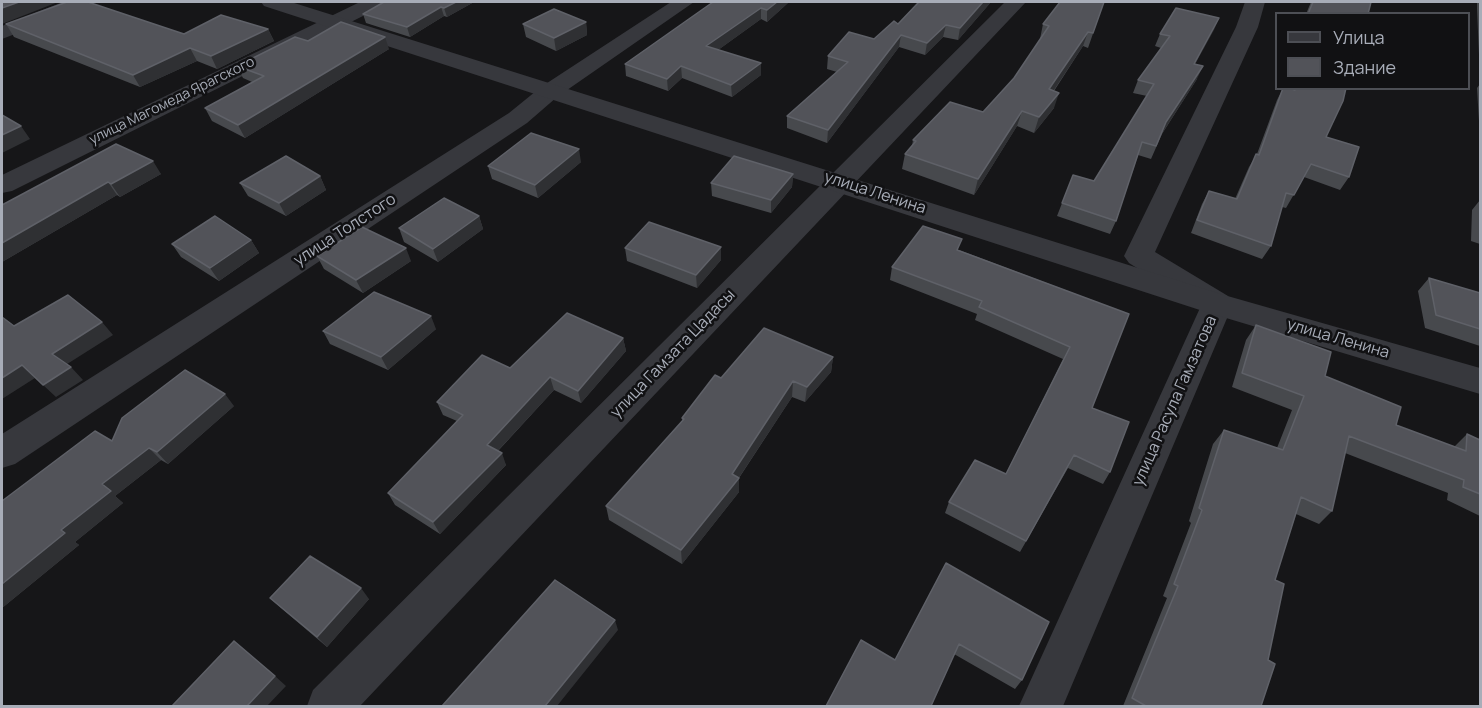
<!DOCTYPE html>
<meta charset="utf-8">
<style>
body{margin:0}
#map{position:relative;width:1482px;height:708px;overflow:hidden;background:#161618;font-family:Manrope,sans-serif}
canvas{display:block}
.frame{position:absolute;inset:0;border:3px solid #a8adb8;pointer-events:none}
.legend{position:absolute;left:1275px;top:12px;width:195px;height:78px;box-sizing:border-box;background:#111113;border:2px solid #4d4f55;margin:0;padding:8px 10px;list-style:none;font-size:18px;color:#a8adb8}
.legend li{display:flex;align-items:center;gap:12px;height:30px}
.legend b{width:30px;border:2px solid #4d4f55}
</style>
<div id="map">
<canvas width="1482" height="708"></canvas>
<div class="frame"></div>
<ul class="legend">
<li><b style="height:8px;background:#37383d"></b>Улица</li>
<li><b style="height:16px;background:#525359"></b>Здание</li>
</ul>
</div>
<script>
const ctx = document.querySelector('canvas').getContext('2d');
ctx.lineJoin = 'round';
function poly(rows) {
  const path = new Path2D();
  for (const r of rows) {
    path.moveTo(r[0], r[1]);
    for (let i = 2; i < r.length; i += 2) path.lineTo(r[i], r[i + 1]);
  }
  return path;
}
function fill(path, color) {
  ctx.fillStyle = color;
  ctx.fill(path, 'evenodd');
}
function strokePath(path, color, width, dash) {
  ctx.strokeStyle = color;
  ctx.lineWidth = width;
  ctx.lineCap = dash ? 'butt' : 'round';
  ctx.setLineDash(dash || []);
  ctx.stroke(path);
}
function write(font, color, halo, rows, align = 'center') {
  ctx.font = font + ' Manrope,sans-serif';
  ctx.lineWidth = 5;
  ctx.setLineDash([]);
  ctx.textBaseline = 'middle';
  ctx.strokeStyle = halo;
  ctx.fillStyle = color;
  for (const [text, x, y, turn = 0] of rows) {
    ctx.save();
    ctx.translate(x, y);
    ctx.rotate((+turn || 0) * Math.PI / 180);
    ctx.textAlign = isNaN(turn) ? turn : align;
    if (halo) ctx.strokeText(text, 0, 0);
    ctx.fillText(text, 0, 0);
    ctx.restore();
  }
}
const minor = poly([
 [63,2,91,2,88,6,2,39,2,26,63,2],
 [360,2,386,2,383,6,12,191,2,193,2,175,360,2],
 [671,2,694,2,557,97,527,123,15,464,2,468,2,434,509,113,541,87,671,2],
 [1005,2,1026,2,360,706,307,706,313,690,1005,2],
 [1245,2,1265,2,1258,27,1155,252,1228,296,1233,304,1063,706,1019,706,1200,308,1129,263,1124,256,1236,27,1245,2]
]);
const tertiary = poly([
 [261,2,291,2,1224,295,1480,368,1480,394,1206,312,264,6,261,2]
]);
const wall = poly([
 [474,2,447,17,444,16,410,37,366,23,363,14],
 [713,2,789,2,767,22,761,19,718,50,761,63,761,75,732,97,682,78,668,91,626,76,625,64],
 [917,2,991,2,958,40,943,37,925,55,899,47,827,143,787,128,787,116,837,72,827,69,828,56,874,39,898,24,918,2],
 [1104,2,1088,48,1083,46,1054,91,1054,108,1034,133,1017,126,974,195,902,169,905,154,912,146,913,140,983,112,1014,78,1040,39,1043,24],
 [1311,2,1371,2,1368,14,1306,14],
 [1477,2,1480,2,1480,78,1477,9],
 [1219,18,1195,64,1197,79,1162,134,1151,159,1138,155,1116,221,1110,234,1057,216,1073,175,1094,181,1147,96,1133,93,1138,80,1161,48,1155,46,1160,34],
 [586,22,587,35,556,51,526,37,523,24],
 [6,24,184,34,268,29,274,41,217,69,197,61,140,87,14,37],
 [308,41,389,49,245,138,212,121,205,108,252,82,243,78,237,66],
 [1480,84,1480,138,1477,88],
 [1283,88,1346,88,1326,137,1349,177,1340,190,1304,177,1286,208,1282,207,1271,246,1262,259,1191,233,1202,204,1209,191,1235,199,1249,167,1257,154,1277,100],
 [116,144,161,174,120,197,117,195,2,262,2,205],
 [581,162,538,198,492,179,488,166],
 [793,174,792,187,771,213,712,196,711,183],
 [320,176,326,190,286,216,248,196,240,183],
 [1480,200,1480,244,1471,241,1472,210],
 [479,216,483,229,438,262,404,242,399,228],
 [251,240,259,253,219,281,181,257,172,244],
 [721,247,721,260,697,288,627,261,625,248],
 [959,250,1129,314,1092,408,1110,472,1103,484,1068,468,1020,552,945,513,949,502,1006,474,1063,359,975,320,977,314,890,280,892,267],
 [317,256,411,261,363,293,324,269],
 [1429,278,1480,293,1480,346,1425,328,1418,291],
 [1256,325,1325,376,1396,425,1454,447,1467,434,1480,440,1480,516,1447,500,1448,493,1345,453,1332,511,1319,524,1296,514,1275,580,1268,660,1261,706,1123,706,1167,598,1163,596,1191,523,1189,521,1213,444,1224,430,1277,448,1292,410,1232,387,1246,340],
 [436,329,388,370,330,344,323,331],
 [623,338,626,351,581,403,554,390,498,451,506,465,440,534,395,505,388,493,457,421,443,415,437,402,510,368],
 [833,357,831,372,805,402,792,397,739,478,739,492,682,564,609,520,606,506,682,421,682,418,721,378],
 [234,406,168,464,161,460,115,496,123,503,75,542,79,545,2,608,112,441],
 [946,563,1022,680,1015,689,954,654,895,660],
 [270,598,369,599,327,647,281,608]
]);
const shadedWall = poly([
 [19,2,58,2,2,24,2,8],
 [456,2,474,2,447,17,444,8],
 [777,2,789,2,767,22,767,10],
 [983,2,991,2,958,40,960,28],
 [441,7,444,16,410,37,407,27],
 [761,8,761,19,707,58,706,46],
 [1219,18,1214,30,1188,77,1194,64],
 [586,22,587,35,556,51,554,38],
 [946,25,943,37,925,55,927,43],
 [268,29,274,41,217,69,211,56],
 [1088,32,1083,46,1044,105,1049,89],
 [901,35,899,47,827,143,828,130],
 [385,37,389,49,245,138,238,125],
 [190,48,197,61,140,87,133,75],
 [761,63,761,75,732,97,731,85],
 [681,66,682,78,668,91,667,79],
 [1203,66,1197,79,1161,135,1166,122],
 [1059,93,1054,108,1034,133,1039,117],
 [1022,111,1017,126,974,195,978,179],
 [21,126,30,139,2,153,2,135],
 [579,149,581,162,538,198,535,185],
 [153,161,161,174,120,197,111,184],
 [793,174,792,187,771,213,771,200],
 [320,176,326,190,286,216,279,203],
 [108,182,117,195,2,262,2,243],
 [479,216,483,229,438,262,433,249],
 [251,240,259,253,219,281,210,268],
 [721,247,721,260,697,288,696,275],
 [406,248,411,261,363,293,356,280],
 [431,316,436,329,388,370,381,357],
 [102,322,113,335,64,366,52,354],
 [623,338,626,351,581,403,578,391],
 [833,357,831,372,805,402,807,387],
 [22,365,35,378,2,399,2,378],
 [71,367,83,380,56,397,43,385],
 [550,377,554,390,492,457,487,445],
 [793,381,792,397,738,479,739,478,739,492,682,564,681,550],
 [225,394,234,406,168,464,157,452],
 [149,448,161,460,115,496,123,503,75,542,79,545,2,608,2,584,61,530,102,484],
 [502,453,506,465,440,534,433,522],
 [361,588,369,599,327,647,317,637],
 [615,620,618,630,557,706,545,706],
 [275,676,286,686,267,706,247,706]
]);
const building = poly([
 [2,2,19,2,2,8,2,2],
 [67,2,88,2,184,34,221,15,268,29,211,56,190,48,133,75,6,24,67,2],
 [384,2,456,2,444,8,441,7,407,27,363,14,384,2],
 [713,2,777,2,767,10,761,8,706,46,761,63,731,85,681,66,667,79,625,64,713,2],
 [919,2,983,2,960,28,946,25,927,43,901,35,828,130,787,116,848,62,828,56,849,32,874,39,894,21,898,24,919,2],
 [1060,2,1104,2,1093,33,1088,32,1049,89,1059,93,1039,117,1022,111,978,179,905,154,916,141,913,140,950,102,983,112,1014,78,1049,26,1043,24,1060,2],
 [1313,2,1371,2,1368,14,1308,14,1313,2],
 [1176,8,1219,18,1194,64,1203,66,1166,122,1156,146,1142,142,1116,221,1062,203,1073,175,1094,181,1154,84,1138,80,1170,36,1160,34,1176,8],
 [554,9,586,22,554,38,523,24,554,9],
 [341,22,385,37,238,125,205,108,264,76,237,66,295,37,308,41,341,22],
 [1283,88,1288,88,1295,90,1296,88,1346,88,1343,101,1326,137,1359,147,1349,177,1311,164,1294,195,1286,193,1271,246,1197,220,1209,191,1237,199,1256,154,1259,155,1283,88],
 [2,115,21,126,2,135,2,115],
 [531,133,579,149,535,185,488,166,531,133],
 [116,144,153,161,111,184,108,182,2,243,2,205,116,144],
 [286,156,320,176,279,203,240,183,286,156],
 [734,156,793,174,771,200,711,183,734,156],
 [444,198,479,216,433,249,399,228,444,198],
 [215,216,251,240,210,268,172,244,215,216],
 [649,222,721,247,696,275,625,248,649,222],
 [923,226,962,239,957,250,1129,314,1092,408,1129,422,1110,472,1074,455,1026,541,949,502,975,460,1006,474,1070,347,979,307,982,301,892,267,923,226],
 [362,227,406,248,356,280,317,256,362,227],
 [1429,278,1480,293,1480,329,1436,315,1429,278],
 [374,292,431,316,381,357,323,331,374,292],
 [68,295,102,322,52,354,71,367,43,385,22,365,2,378,2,317,14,326,68,295],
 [567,313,623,338,578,391,550,377,487,445,502,453,433,522,388,493,463,415,437,402,482,355,510,368,567,313],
 [1256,325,1331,352,1325,376,1401,407,1396,425,1466,451,1467,434,1480,440,1480,494,1463,487,1464,480,1349,436,1332,511,1301,497,1275,580,1284,584,1268,660,1275,664,1261,706,1146,706,1132,698,1178,586,1174,584,1202,510,1199,508,1224,430,1283,450,1304,396,1242,373,1256,325],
 [764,328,833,357,807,387,793,381,732,474,739,478,681,550,606,506,684,419,682,418,715,375,721,378,764,328],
 [185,370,225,394,157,452,149,448,102,484,111,491,61,530,65,533,2,584,2,501,95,431,112,441,122,418,185,370],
 [310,556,361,588,317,637,270,598,310,556],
 [946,563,1049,622,1022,680,959,644,931,706,826,706,861,640,895,660,946,563],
 [555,580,615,620,545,706,442,706,555,580],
 [234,641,275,676,247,706,172,706,234,641]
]);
const farStreetnames = [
 ["улица Магомеда Ярагского",172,101,-26]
];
const streetNames = [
 ["улица Ленина",875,193,18],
 ["улица Толстого",345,230,-33],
 ["улица Ленина",1338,339,16],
 ["улица Гамзата Цадасы",673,354,-46],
 ["улица Расула Гамзатова",1175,401,-66]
];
fill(minor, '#37383d');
fill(tertiary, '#37383d');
fill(wall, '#47494d');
fill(shadedWall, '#2f3033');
fill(building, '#525359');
strokePath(building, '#5f6168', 1.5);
write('14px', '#a8adb8', '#111113', farStreetnames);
write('16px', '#a8adb8', '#111113', streetNames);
</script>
